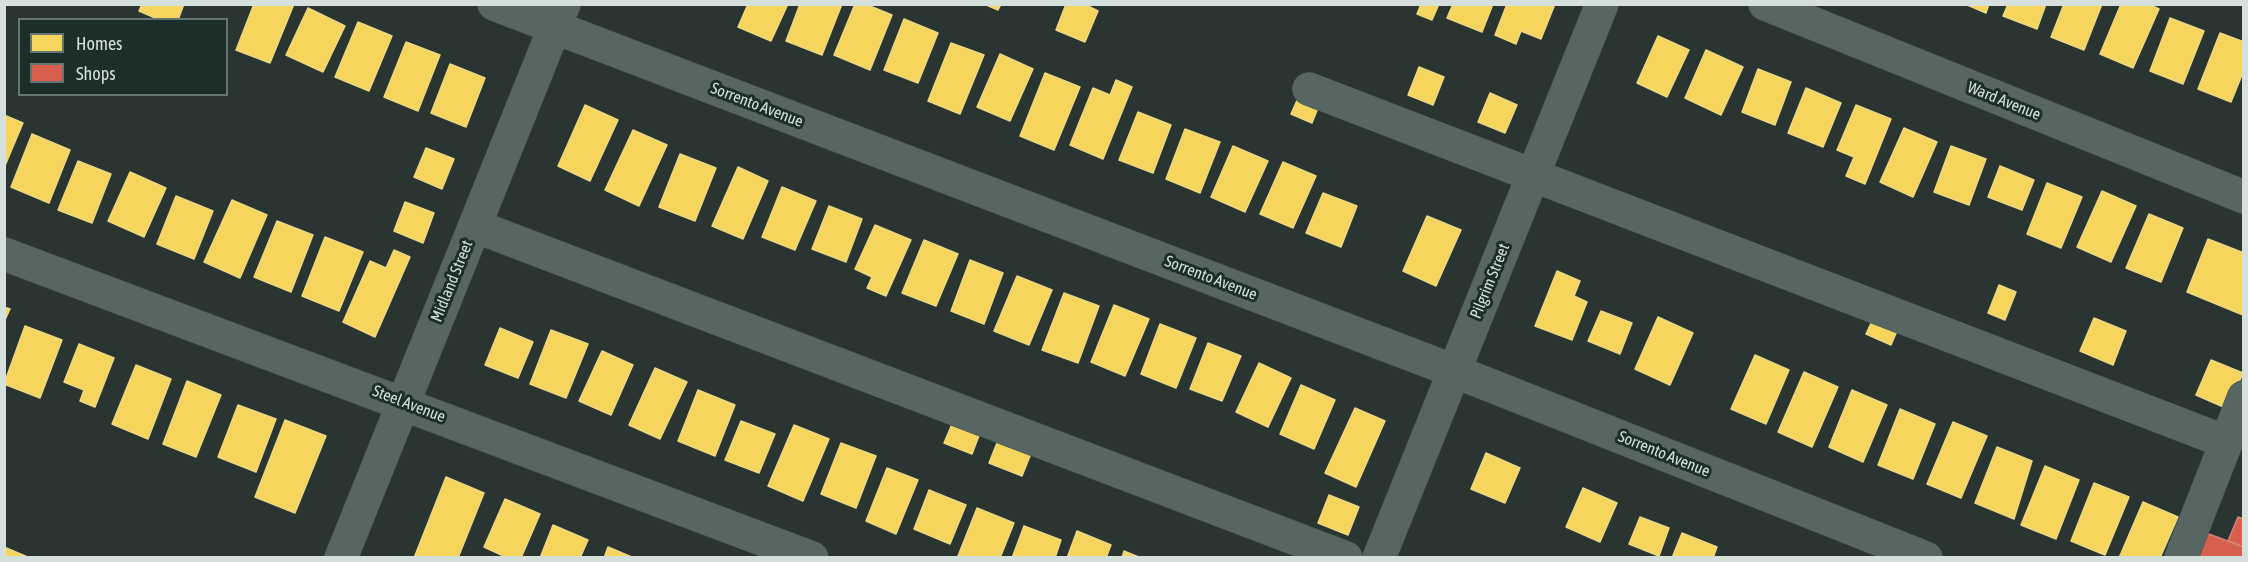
<!DOCTYPE html>
<style>
body{margin:0}
#map{position:relative;width:2248px;height:562px;overflow:hidden;background:#2a3431;font-family:"Asap Condensed",sans-serif}
canvas{display:block}
.frame{position:absolute;inset:0;border:6px solid #d5e0dd;pointer-events:none}
.legend{position:absolute;left:18px;top:18px;width:210px;height:78px;box-sizing:border-box;background:#1c2e2a;border:2px solid #667572;margin:0;padding:8px 10px;list-style:none;font-size:18px;color:#d5e0dd}
.legend li{display:flex;align-items:center;gap:12px;height:30px}
.legend b{width:30px;border:2px solid #667572}
</style>
<div id="map">
<canvas width="2248" height="562"></canvas>
<div class="frame"></div>
<ul class="legend">
<li><b style="height:16px;background:#f6d55c"></b>Homes</li>
<li><b style="height:16px;background:#d6604d"></b>Shops</li>
</ul>
</div>
<script>
const ctx = document.querySelector('canvas').getContext('2d');
ctx.lineJoin = 'round';
function fill(path, color) {
  ctx.fillStyle = color;
  ctx.fill(path, 'evenodd');
}
function poly(rows) {
  const path = new Path2D();
  for (const r of rows) {
    path.moveTo(r[0], r[1]);
    for (let i = 2; i < r.length; i += 2) path.lineTo(r[i], r[i + 1]);
  }
  return path;
}
function strokePath(path, color, width, dash) {
  ctx.strokeStyle = color;
  ctx.lineWidth = width;
  ctx.lineCap = dash ? 'butt' : 'round';
  ctx.setLineDash(dash || []);
  ctx.stroke(path);
}
function write(font, color, halo, rows, align = 'center') {
  ctx.font = font + ' "Asap Condensed",sans-serif';
  ctx.lineWidth = 6;
  ctx.setLineDash([]);
  ctx.textBaseline = 'middle';
  ctx.strokeStyle = halo;
  ctx.fillStyle = color;
  for (const [text, x, y, turn = 0] of rows) {
    ctx.save();
    ctx.translate(x, y);
    ctx.rotate((+turn || 0) * Math.PI / 180);
    ctx.textAlign = isNaN(turn) ? turn : align;
    if (halo) ctx.strokeText(text, 0, 0);
    ctx.fillText(text, 0, 0);
    ctx.restore();
  }
}
const homes = poly([
 [142,4,184,4,178,20,160,20,139,11,142,4],
 [254,4,294,4,270,63,236,50,254,4],
 [748,4,788,4,771,41,738,27,748,4],
 [800,4,842,4,822,55,786,41,800,4],
 [855,4,865,4,892,15,870,70,834,55,855,4],
 [984,4,1001,4,998,10,984,4],
 [1066,4,1084,4,1098,11,1085,42,1056,30,1066,4],
 [1421,4,1439,4,1432,20,1417,14,1421,4],
 [1453,4,1493,4,1482,32,1447,18,1453,4],
 [1507,4,1555,4,1541,39,1521,31,1516,44,1495,35,1507,4],
 [1965,4,1989,4,1986,13,1965,4],
 [2008,4,2046,4,2037,29,2003,16,2008,4],
 [2064,4,2102,4,2084,50,2051,37,2064,4],
 [2121,4,2148,4,2159,9,2133,68,2100,54,2121,4],
 [308,8,345,26,323,72,286,55,308,8],
 [2170,18,2204,31,2183,84,2150,71,2170,18],
 [904,19,938,33,918,83,884,70,904,19],
 [358,22,392,36,369,91,335,77,358,22],
 [2220,33,2244,42,2244,70,2231,102,2198,89,2220,33],
 [1658,36,1689,50,1667,97,1637,83,1658,36],
 [406,42,440,55,418,111,384,97,406,42],
 [951,43,984,55,960,114,928,101,951,43],
 [1706,50,1743,67,1721,115,1685,98,1706,50],
 [1000,54,1033,69,1010,121,977,107,1000,54],
 [450,64,485,78,466,127,431,113,450,64],
 [1419,67,1444,77,1433,105,1408,95,1419,67],
 [1758,69,1791,82,1775,125,1742,112,1758,69],
 [1045,73,1080,87,1054,150,1020,136,1045,73],
 [1116,80,1132,87,1103,159,1070,145,1093,88,1110,95,1116,80],
 [1303,87,1323,95,1312,123,1291,114,1303,87],
 [1806,88,1841,103,1823,147,1788,133,1806,88],
 [1490,93,1517,105,1505,133,1478,122,1490,93],
 [585,105,618,120,590,181,558,166,585,105],
 [1856,105,1891,119,1865,184,1846,176,1854,157,1837,150,1856,105],
 [1138,112,1171,125,1153,173,1119,160,1138,112],
 [4,115,23,123,4,168,4,115],
 [1904,128,1937,142,1913,197,1880,182,1904,128],
 [1185,129,1220,142,1200,193,1166,179,1185,129],
 [633,130,667,145,639,206,605,190,633,130],
 [32,134,70,150,49,203,11,187,32,134],
 [1233,146,1268,161,1245,212,1211,197,1233,146],
 [1951,146,1986,159,1969,205,1934,192,1951,146],
 [426,148,454,159,442,189,414,177,426,148],
 [680,154,716,168,695,221,659,207,680,154],
 [78,161,111,174,92,223,58,210,78,161],
 [1283,162,1316,176,1293,228,1260,214,1283,162],
 [2000,166,2034,180,2022,210,1988,197,2000,166],
 [738,167,768,181,743,239,712,226,738,167],
 [130,172,166,188,144,237,108,221,130,172],
 [2047,183,2082,197,2061,248,2027,234,2047,183],
 [782,187,816,201,795,250,762,237,782,187],
 [2102,191,2136,206,2111,262,2077,247,2102,191],
 [1323,193,1357,206,1341,247,1306,233,1323,193],
 [176,196,213,211,194,259,157,244,176,196],
 [232,200,267,215,240,278,204,262,232,200],
 [405,202,434,213,423,243,394,231,405,202],
 [829,206,862,219,846,262,812,249,829,206],
 [2149,214,2183,228,2161,282,2126,268,2149,214],
 [1427,216,1461,230,1436,286,1403,271,1427,216],
 [277,221,313,235,291,292,254,277,277,221],
 [875,225,911,240,886,296,867,288,872,277,855,269,875,225],
 [325,237,363,252,339,311,302,296,325,237],
 [2208,239,2244,253,2243,315,2187,292,2208,239],
 [924,240,958,254,936,306,902,293,924,240],
 [394,250,410,257,375,337,343,322,370,261,386,268,394,250],
 [970,260,1003,273,984,324,951,311,970,260],
 [1557,271,1580,281,1574,296,1587,302,1572,340,1535,326,1557,271],
 [1017,276,1052,290,1029,345,994,331,1017,276],
 [1999,285,2016,292,2005,320,1988,313,1999,285],
 [1064,293,1099,306,1078,363,1042,350,1064,293],
 [1114,305,1149,319,1125,376,1091,362,1114,305],
 [4,307,10,309,4,322,4,307],
 [1878,308,1902,319,1891,345,1866,334,1878,308],
 [1601,311,1632,323,1620,354,1588,341,1601,311],
 [1658,317,1693,333,1670,385,1635,369,1658,317],
 [2094,318,2126,331,2113,365,2080,351,2094,318],
 [1160,324,1196,338,1176,388,1141,374,1160,324],
 [25,326,62,340,40,398,4,384,25,326],
 [500,328,533,342,518,378,485,365,500,328],
 [551,330,588,344,566,398,530,384,551,330],
 [1208,343,1241,356,1222,401,1190,389,1208,343],
 [79,344,114,358,95,407,80,401,84,390,64,382,79,344],
 [602,351,633,365,611,415,579,401,602,351],
 [1755,355,1789,370,1766,424,1731,409,1755,355],
 [2211,360,2243,373,2228,409,2196,395,2211,360],
 [1259,363,1291,378,1268,427,1236,412,1259,363],
 [136,365,171,379,148,439,112,424,136,365],
 [655,368,687,382,660,439,629,425,655,368],
 [1804,372,1838,387,1812,447,1778,432,1804,372],
 [187,381,221,395,196,457,163,444,187,381],
 [1301,385,1335,400,1314,449,1280,434,1301,385],
 [698,390,735,405,715,456,678,441,698,390],
 [1852,390,1887,405,1863,462,1829,447,1852,390],
 [238,405,276,419,256,472,218,457,238,405],
 [1355,408,1385,421,1356,487,1325,473,1355,408],
 [1900,409,1935,424,1913,479,1878,465,1900,409],
 [955,417,982,428,972,454,944,443,955,417],
 [285,420,326,436,295,513,255,497,285,420],
 [741,421,775,434,759,473,725,460,741,421],
 [1953,422,1987,436,1961,498,1927,484,1953,422],
 [794,425,829,439,803,501,768,486,794,425],
 [1001,433,1034,446,1022,476,989,463,1001,433],
 [841,443,876,456,856,508,821,494,841,443],
 [1997,447,2032,461,2014,519,1975,503,1997,447],
 [1486,453,1520,468,1505,503,1471,489,1486,453],
 [2045,466,2079,480,2056,539,2021,525,2045,466],
 [887,468,918,480,896,534,866,521,887,468],
 [446,477,484,493,458,558,414,558,446,477],
 [2094,483,2129,497,2105,555,2071,541,2094,483],
 [1583,488,1617,503,1600,542,1566,527,1583,488],
 [929,490,966,505,950,544,914,529,929,490],
 [1329,495,1359,507,1348,535,1318,523,1329,495],
 [505,499,540,514,521,558,508,558,484,547,505,499],
 [2143,502,2178,517,2160,558,2119,558,2143,502],
 [977,508,1014,523,1000,558,958,556,977,508],
 [1640,517,1669,528,1659,556,1629,544,1640,517],
 [553,525,588,540,580,558,540,558,553,525],
 [1024,526,1061,540,1055,558,1012,558,1024,526],
 [1077,531,1111,545,1106,558,1067,558,1077,531],
 [1682,533,1717,547,1713,558,1672,558,1682,533],
 [4,547,30,558,4,558,4,547],
 [608,547,634,558,604,558,608,547],
 [1124,551,1141,558,1122,558,1124,551]
]);
const shops = poly([
 [2238,517,2244,519,2244,547,2228,541,2238,517],
 [2206,533,2244,547,2244,558,2197,558,2206,533]
]);
const minor = poly([
 [494,4,1454,371,1926,558],
 [1765,4,2244,197],
 [1309,89,2226,442],
 [475,226,1346,558],
 [4,254,812,558],
 [341,558,564,4],
 [1379,558,1602,4],
 [2181,558,2244,397]
]);
const streetNames = [
 ["Ward Avenue",2004,101,22],
 ["Sorrento Avenue",757,105,21],
 ["Sorrento Avenue",1211,278,21],
 ["Midland Street",452,281,-68],
 ["Pilgrim Street",1490,281,-68],
 ["Steel Avenue",409,404,21],
 ["Sorrento Avenue",1664,454,22]
];
fill(homes, '#f6d55c');
strokePath(homes, '#ecd883', 1.5);
fill(shops, '#d6604d');
strokePath(shops, '#d68678', 1.5);
strokePath(minor, '#464f4c', 34);
strokePath(minor, '#586663', 33);
write('16px', '#d5e0dd', '#1c2e2a', streetNames);
</script>
